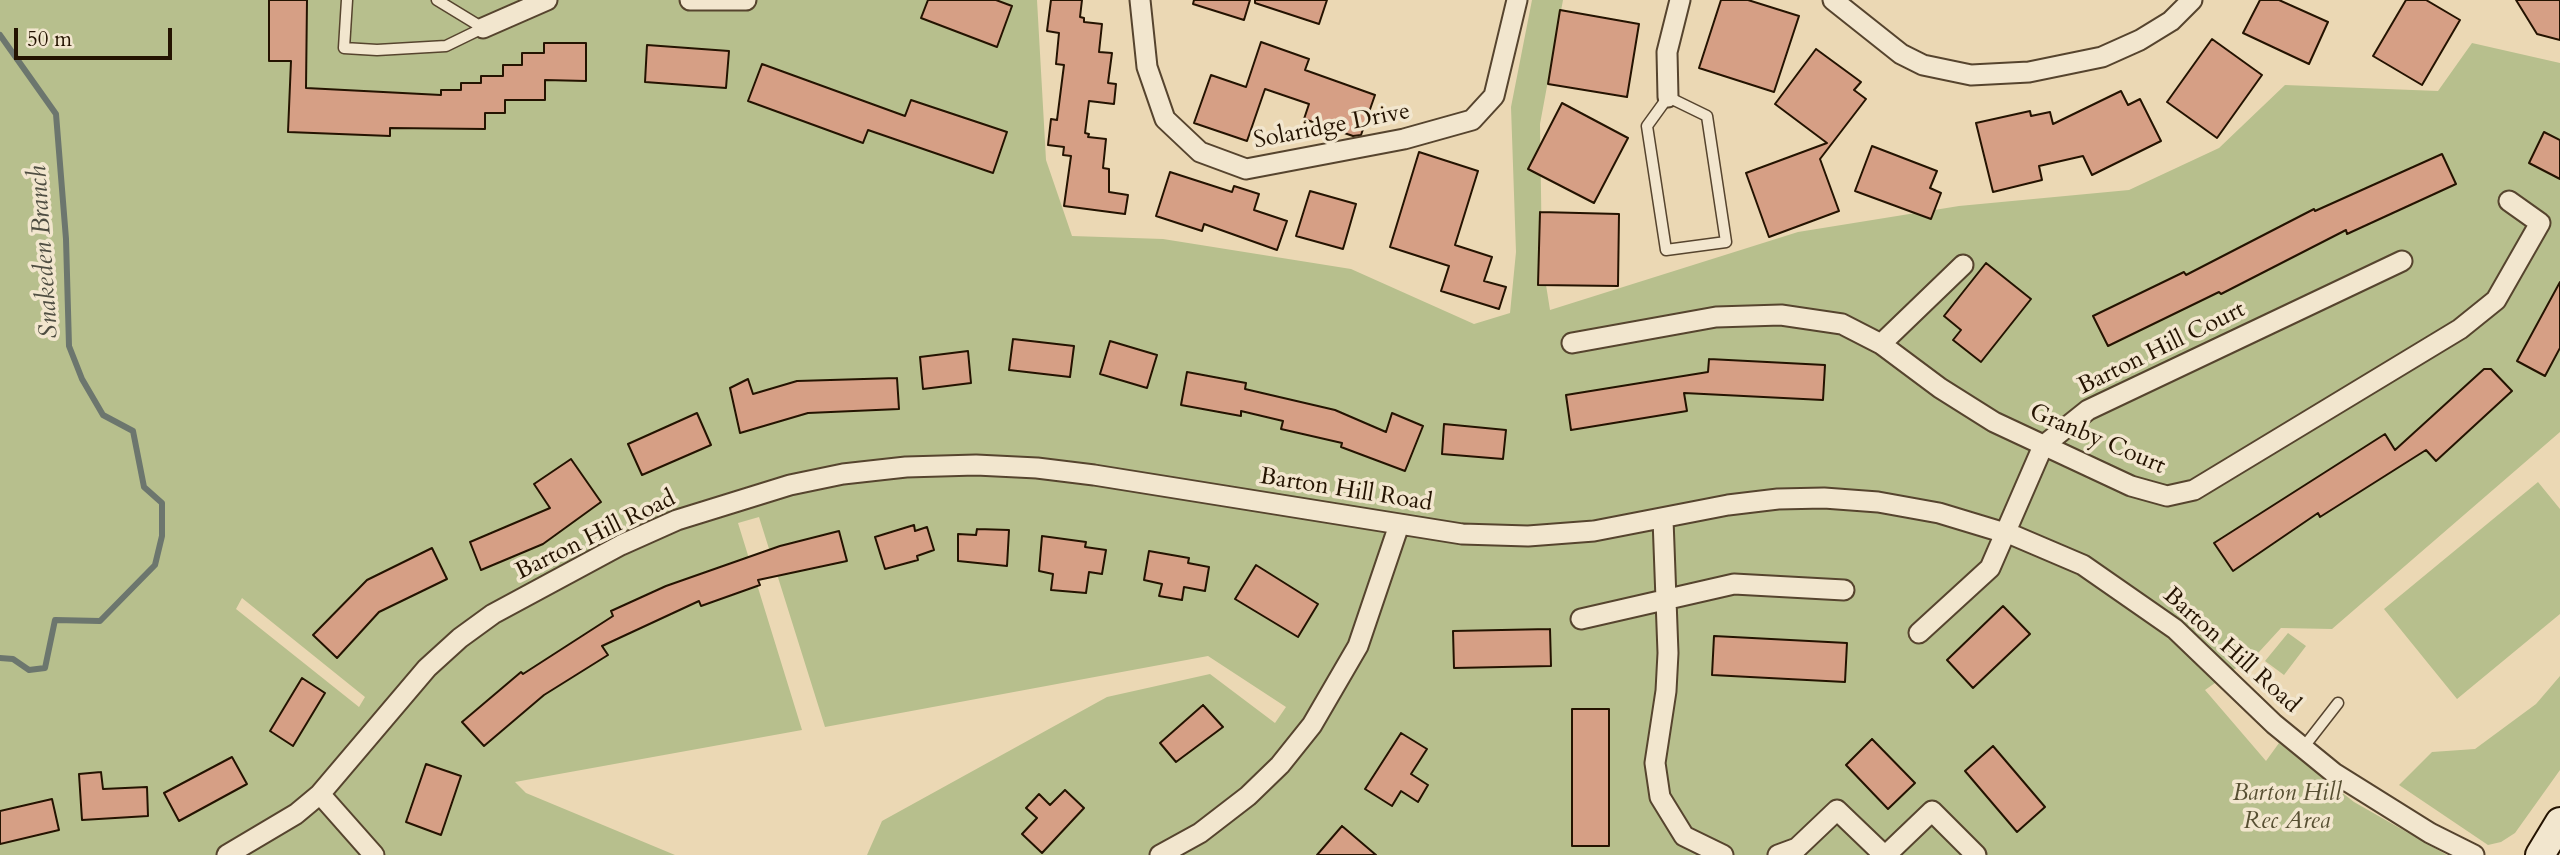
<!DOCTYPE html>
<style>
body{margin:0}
#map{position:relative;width:2560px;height:855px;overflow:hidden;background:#ebd8b4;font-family:Cardo,serif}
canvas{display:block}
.scale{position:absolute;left:14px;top:28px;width:158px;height:32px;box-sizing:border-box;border:4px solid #241301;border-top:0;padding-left:9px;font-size:21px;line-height:24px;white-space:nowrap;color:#241301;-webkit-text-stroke:5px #f2e6ce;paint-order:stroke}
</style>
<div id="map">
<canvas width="2560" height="855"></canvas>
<div class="scale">50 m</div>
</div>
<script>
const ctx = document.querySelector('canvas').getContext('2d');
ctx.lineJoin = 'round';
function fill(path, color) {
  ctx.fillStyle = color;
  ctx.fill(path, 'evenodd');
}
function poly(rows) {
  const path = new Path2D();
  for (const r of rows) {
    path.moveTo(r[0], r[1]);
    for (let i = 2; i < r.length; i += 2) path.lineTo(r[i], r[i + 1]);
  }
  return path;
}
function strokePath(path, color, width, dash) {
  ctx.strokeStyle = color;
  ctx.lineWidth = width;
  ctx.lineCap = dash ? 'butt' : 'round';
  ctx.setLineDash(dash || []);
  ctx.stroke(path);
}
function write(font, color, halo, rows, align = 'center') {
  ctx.font = font + ' Cardo,serif';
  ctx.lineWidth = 7;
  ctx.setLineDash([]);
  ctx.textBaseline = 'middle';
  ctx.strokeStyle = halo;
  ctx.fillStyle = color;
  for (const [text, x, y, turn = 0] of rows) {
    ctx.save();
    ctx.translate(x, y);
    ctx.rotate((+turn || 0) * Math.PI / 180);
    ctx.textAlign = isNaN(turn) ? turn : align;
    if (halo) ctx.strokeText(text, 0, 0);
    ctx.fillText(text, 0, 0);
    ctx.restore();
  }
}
const green = poly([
 [0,0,1037,0,1046,160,1072,236,1163,239,1351,269,1474,324,1510,313,1516,252,1511,107,1532,0,1563,0,1540,124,1542,260,1550,310,1798,232,1959,206,2129,190,2219,148,2285,85,2438,91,2472,43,2560,63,2560,432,2332,629,2281,628,2259,652,2205,690,2266,761,2279,743,2354,802,2447,855,867,855,882,821,1107,697,1210,674,1275,723,1286,707,1208,656,825,727,759,517,738,523,802,730,515,782,526,793,675,855,0,855],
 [242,598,365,697,359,707,236,609],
 [2538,482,2560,509,2560,614,2457,699,2384,609],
 [2288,633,2306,646,2284,675,2265,661],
 [2560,676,2560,770,2515,833,2501,842,2488,845,2399,785,2432,752,2475,749,2536,704]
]);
const stream = poly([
 [0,35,56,114,66,239,69,346,82,379,103,415,133,431,144,487,162,503,162,536,155,565,100,621,55,620,45,668,29,670,13,659,0,658]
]);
const building = poly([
 [269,0,307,0,306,88,441,95,441,90,461,90,461,83,481,83,481,76,503,76,503,65,522,65,522,53,544,53,544,43,586,43,586,81,545,80,545,100,505,100,505,113,485,113,485,129,390,128,390,136,288,132,291,61,269,61,269,0],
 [928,0,996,0,1012,6,997,47,921,18,928,0],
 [1051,0,1082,0,1080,17,1084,18,1084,22,1102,24,1099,52,1112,53,1108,83,1116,84,1114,104,1089,101,1085,133,1089,134,1088,137,1106,139,1103,168,1109,169,1109,192,1128,195,1125,214,1064,206,1071,156,1063,155,1064,147,1048,145,1051,119,1057,120,1064,65,1056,64,1059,33,1047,31,1051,0],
 [1194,0,1250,0,1244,20,1193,4,1194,0],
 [1255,0,1327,0,1319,24,1255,3,1255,0],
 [1721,0,1748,0,1799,16,1774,92,1699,68,1721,0],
 [2260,0,2279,0,2328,22,2309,64,2243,33,2260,0],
 [2406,0,2426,0,2460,20,2422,85,2373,56,2406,0],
 [2516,0,2560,0,2560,40,2537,34,2516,0],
 [1560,10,1639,24,1627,97,1548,84,1560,10],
 [2212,39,2262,75,2217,138,2167,102,2212,39],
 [1261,42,1309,59,1305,70,1375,95,1361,135,1353,136,1304,119,1309,104,1265,89,1247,141,1194,123,1211,75,1246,87,1261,42],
 [647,45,729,51,726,88,645,82,647,45],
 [1816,49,1861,82,1854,90,1866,99,1820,159,1839,211,1769,237,1746,173,1827,143,1775,104,1816,49],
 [762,64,905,116,911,100,1007,132,993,173,868,130,863,143,748,101,762,64],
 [2121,91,2128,105,2140,99,2161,141,2092,175,2083,156,2039,166,2042,180,1993,192,1976,123,2030,111,2031,116,2050,112,2053,124,2121,91],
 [1562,103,1628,138,1594,203,1528,169,1562,103],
 [2544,132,2560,140,2560,179,2529,163,2544,132],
 [1872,146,1937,171,1930,188,1941,193,1931,219,1855,191,1872,146],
 [1419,152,1478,171,1455,245,1492,257,1484,281,1506,287,1499,309,1441,291,1449,266,1390,247,1419,152],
 [2442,154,2456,184,2347,234,2346,230,2221,294,2219,292,2108,346,2093,316,2184,272,2186,275,2314,209,2315,211,2442,154],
 [1170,172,1232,192,1234,186,1259,194,1254,210,1287,221,1277,250,1204,224,1202,231,1156,216,1170,172],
 [1310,191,1356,204,1343,249,1296,236,1310,191],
 [1540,212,1619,214,1618,286,1538,285,1540,212],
 [1986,263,2031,299,1981,362,1953,340,1961,330,1944,316,1986,263],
 [2560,282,2560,348,2545,376,2517,361,2560,282],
 [1013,339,1074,346,1070,377,1009,370,1013,339],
 [1110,341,1157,355,1147,388,1100,374,1110,341],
 [968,351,971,383,923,389,920,357,968,351],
 [1709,359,1825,365,1823,400,1684,393,1687,411,1571,430,1566,395,1708,372,1709,359],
 [2484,369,2491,369,2512,391,2436,461,2426,450,2320,517,2318,513,2233,571,2214,543,2385,434,2395,450,2484,369],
 [1187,372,1246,383,1245,389,1335,410,1386,432,1392,413,1423,426,1405,471,1341,447,1342,443,1281,429,1283,421,1241,411,1241,416,1181,405,1187,372],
 [897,378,899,409,808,413,740,433,730,388,748,379,753,394,797,381,897,378],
 [697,413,711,445,642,475,628,444,697,413],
 [1444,424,1506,430,1503,459,1442,454,1444,424],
 [571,459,601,502,543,544,481,570,470,542,550,508,534,484,571,459],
 [914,525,915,531,927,527,934,550,917,556,918,560,885,569,875,537,914,525],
 [977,529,1009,530,1007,566,958,561,958,534,976,535,977,529],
 [839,531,847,561,758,580,760,585,701,606,699,601,602,646,608,655,544,695,484,746,462,722,521,672,523,674,613,616,611,611,666,586,780,546,839,531],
 [1042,536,1086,542,1085,547,1106,550,1102,574,1089,572,1086,593,1051,590,1053,574,1039,571,1042,536],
 [432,548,447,579,379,612,337,658,313,635,367,580,432,548],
 [1149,551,1189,558,1188,563,1209,567,1205,591,1184,587,1182,600,1159,596,1162,584,1144,580,1149,551],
 [1256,565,1318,604,1298,637,1235,599,1256,565],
 [2003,606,2030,634,1973,688,1947,660,2003,606],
 [1550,629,1551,666,1454,668,1453,631,1550,629],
 [1714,636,1847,643,1845,682,1712,675,1714,636],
 [302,678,325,693,293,746,270,731,302,678],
 [1203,705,1223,727,1176,762,1160,743,1203,705],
 [1572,709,1609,709,1609,846,1572,846,1572,709],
 [1401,733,1427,749,1411,774,1428,785,1418,802,1401,791,1392,806,1365,789,1401,733],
 [1872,739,1915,783,1888,809,1846,765,1872,739],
 [1993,746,2045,807,2017,832,1965,771,1993,746],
 [232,757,247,784,179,821,164,793,232,757],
 [426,764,461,776,441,835,406,822,426,764],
 [101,772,103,789,147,787,148,816,82,820,79,774,101,772],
 [1065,790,1084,808,1042,853,1022,834,1037,818,1026,808,1039,794,1050,805,1065,790],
 [52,799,59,830,0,844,0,811,52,799],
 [1342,826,1376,855,1317,855,1342,826]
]);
const service = poly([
 [347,0,344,48,377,50,446,46,483,28],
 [437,0,483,28],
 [1668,97,1707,116,1726,242,1666,250,1647,126,1668,97],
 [2303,748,2338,703]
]);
const minor = poly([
 [690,0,746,0],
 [1140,0,1147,67,1165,119,1200,152,1246,169,1404,139,1472,120,1494,96,1517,0],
 [1833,0,1901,54,1923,65,1971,75,2029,72,2102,57,2140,40,2171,21,2192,0],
 [483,28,547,0],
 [1668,97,1667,52,1680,0],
 [1572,343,1716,317,1781,315,1842,324,1881,344,1940,388,1994,422,2131,486,2167,496,2194,490,2460,329,2496,300,2540,223,2509,201],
 [1881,344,1963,265],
 [1663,519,1668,653,1666,691,1655,763,1660,797,1684,836,1723,855],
 [1581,619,1734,584,1844,590],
 [1919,633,1990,568,2043,446,2088,410,2402,261],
 [320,794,374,855],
 [227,855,296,814,320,794,427,668,460,638,493,614,621,545,677,520,790,485,843,474,906,467,976,465,1037,468,1094,475,1462,534,1528,536,1594,531,1728,505,1778,499,1824,498,1878,502,1939,513,2015,536,2083,565,2175,629,2274,724,2334,773,2430,833,2474,855],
 [1160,855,1200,833,1248,796,1280,765,1312,725,1358,646,1399,525],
 [1778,855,1797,848,1837,810,1884,855],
 [1886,855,1932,811,1976,855]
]);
const secondary = poly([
 [2540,855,2560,822]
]);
const streetNames = [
 ["Solaridge Drive",1332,127,-11],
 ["Barton Hill Court",2162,349,-26],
 ["Granby Court",2097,440,23],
 ["Barton Hill Road",1346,491,9],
 ["Barton Hill Road",596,536,-26],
 ["Barton Hill Road",2231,651,42]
];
const parkNames = [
 ["Barton Hill",2287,794],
 ["Rec Area",2287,822]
];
const waterNames = [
 ["Snakeden Branch",45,252,-94]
];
fill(green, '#b7bf8d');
strokePath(stream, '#6c766e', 6);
fill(building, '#d69f85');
strokePath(building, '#241301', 2);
strokePath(service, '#56442e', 13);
strokePath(minor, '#56442e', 23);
strokePath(secondary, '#241301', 32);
strokePath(service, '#f2e6ce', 10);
strokePath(minor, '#f2e6ce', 19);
strokePath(secondary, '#f2e6ce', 28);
write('24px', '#241301', '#f2e6ce', streetNames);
write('italic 24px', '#574f32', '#f2e6ce', parkNames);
write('italic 26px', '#4e4d41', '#f2e6ce', waterNames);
</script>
